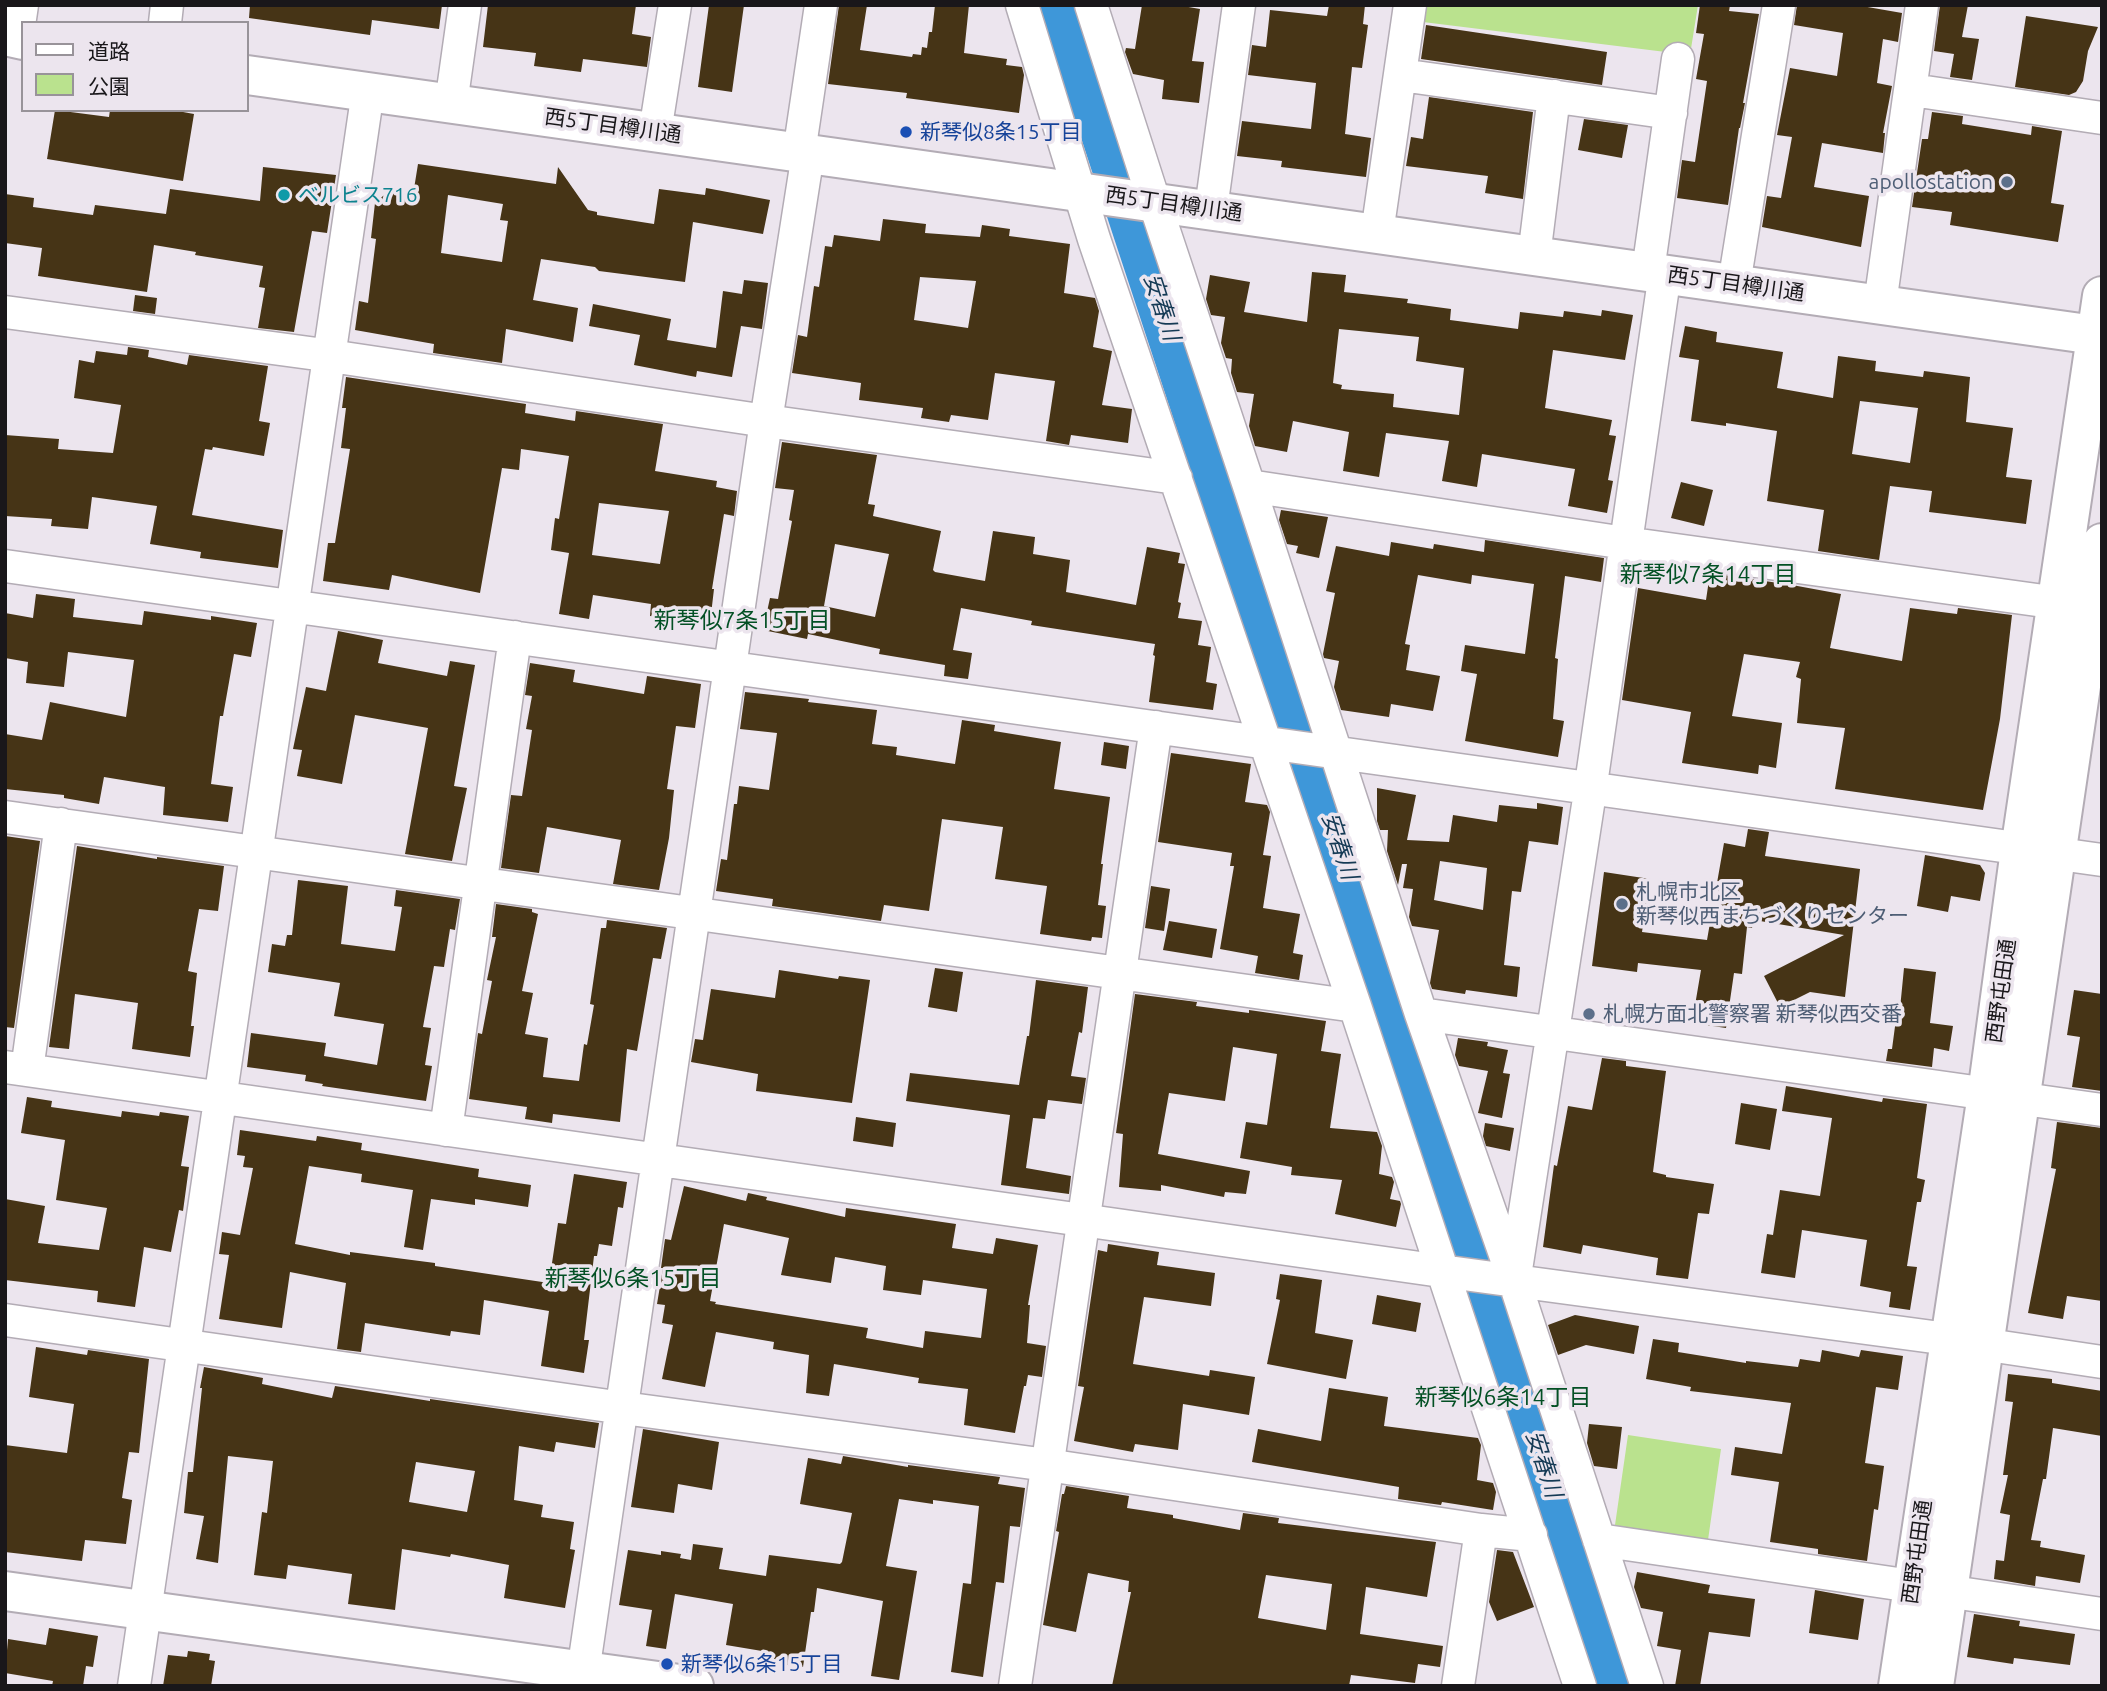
<!DOCTYPE html>
<meta charset="utf-8">
<style>
body{margin:0}
#map{position:relative;width:2107px;height:1691px;overflow:hidden;background:#ece5ee;font-family:Ubuntu,"Noto Sans JP",sans-serif}
canvas{display:block}
.frame{position:absolute;inset:0;border:7px solid #19171a;pointer-events:none}
.legend{position:absolute;left:21px;top:21px;width:228px;height:91px;box-sizing:border-box;background:#ece5ee;border:2px solid #989399;margin:0;padding:9px 12px;list-style:none;font-size:21px;color:#19171a}
.legend li{display:flex;align-items:center;gap:14px;height:35px}
.legend b{width:35px;border:2px solid #989399}
</style>
<div id="map">
<canvas width="2107" height="1691"></canvas>
<div class="frame"></div>
<ul class="legend">
<li><b style="height:9px;background:#fff"></b>道路</li>
<li><b style="height:19px;background:#bae28e"></b>公園</li>
</ul>
</div>
<script>
const ctx = document.querySelector('canvas').getContext('2d');
ctx.lineJoin = 'round';
function fill(path, color) {
  ctx.fillStyle = color;
  ctx.fill(path, 'evenodd');
}
function poly(rows) {
  const path = new Path2D();
  for (const r of rows) {
    path.moveTo(r[0], r[1]);
    for (let i = 2; i < r.length; i += 2) path.lineTo(r[i], r[i + 1]);
  }
  return path;
}
function strokePath(path, color, width, dash) {
  ctx.strokeStyle = color;
  ctx.lineWidth = width;
  ctx.lineCap = dash ? 'butt' : 'round';
  ctx.setLineDash(dash || []);
  ctx.stroke(path);
}
function write(font, color, halo, rows, align = 'center') {
  ctx.font = font + ' Ubuntu,"Noto Sans JP",sans-serif';
  ctx.lineWidth = 7;
  ctx.setLineDash([]);
  ctx.textBaseline = 'middle';
  ctx.strokeStyle = halo;
  ctx.fillStyle = color;
  for (const [text, x, y, turn = 0] of rows) {
    ctx.save();
    ctx.translate(x, y);
    ctx.rotate((+turn || 0) * Math.PI / 180);
    ctx.textAlign = isNaN(turn) ? turn : align;
    if (halo) ctx.strokeText(text, 0, 0);
    ctx.fillText(text, 0, 0);
    ctx.restore();
  }
}
const green = poly([
 [1426,5,1698,5,1690,55,1423,22],
 [1628,1435,1721,1449,1707,1547,1614,1532]
]);
const river = poly([
 [1062,5,1494,1318,1618,1686]
]);
const building = poly([
 [250,5,442,5,439,29,372,20,370,35,249,18],
 [488,5,636,5,632,34,651,37,647,67,583,59,581,72,534,66,536,53,483,47],
 [709,5,744,5,732,92,698,87],
 [839,5,867,5,860,50,912,57,913,54,921,55,922,47,927,48,929,32,932,32,935,5,969,5,964,53,1007,59,1006,65,1022,67,1024,75,1019,113,906,98,907,93,828,84],
 [1142,5,1177,5,1200,9,1192,61,1204,62,1199,103,1162,99,1164,80,1133,74,1125,52,1126,48,1135,49],
 [1329,5,1365,5,1363,24,1368,25,1362,68,1352,67,1345,134,1371,138,1366,177,1281,167,1282,161,1237,156,1242,121,1311,129,1316,83,1248,75,1252,45,1266,47,1270,10,1327,16],
 [1700,5,1730,5,1729,11,1759,14,1743,103,1745,103,1740,128,1739,128,1728,205,1677,198,1682,160,1695,162,1707,81,1696,79,1704,34,1696,33],
 [1797,5,1856,5,1902,13,1898,42,1883,39,1877,83,1892,86,1883,133,1885,133,1883,153,1822,143,1814,187,1869,196,1861,247,1762,227,1767,196,1781,198,1792,137,1777,135,1790,68,1837,76,1843,33,1794,25],
 [1940,5,1968,5,1962,37,1979,39,1972,80,1950,77,1954,54,1934,51],
 [2026,16,2098,27,2088,51,2083,81,2076,92,2069,95,2015,87],
 [1426,25,1607,52,1602,85,1421,59],
 [1429,97,1533,112,1523,199,1485,193,1488,176,1406,166,1411,137,1423,139],
 [55,110,109,117,110,110,172,110,194,114,183,181,47,159],
 [1932,112,1963,116,1962,124,2031,135,2032,126,2062,131,2051,203,2064,205,2058,242,1950,225,1952,212,1912,207,1922,139,1928,139],
 [1584,119,1628,125,1622,158,1578,150],
 [418,164,556,184,558,167,588,210,597,212,597,215,654,224,659,189,705,195,706,188,770,200,763,234,693,222,685,282,599,271,595,267,541,259,533,300,578,308,573,342,506,329,502,363,433,353,434,344,355,330,359,301,368,303,376,239,371,238,375,203,383,196,392,192,413,195],
 [448,195,503,204,500,220,508,221,502,262,441,253],
 [263,167,336,175,327,233,312,231,294,332,258,328,265,288,259,287,263,266,195,255,196,252,154,245,147,292,38,276,42,248,5,243,5,194,34,198,33,207,93,215,95,205,166,214,170,189,260,201],
 [883,219,926,224,925,233,980,237,982,225,1010,229,1009,236,1070,244,1064,293,1095,298,1099,311,1093,347,1112,351,1102,405,1132,409,1128,443,1071,435,1069,445,1046,441,1055,381,995,373,988,420,951,415,949,422,921,418,923,408,859,400,861,383,792,373,798,335,807,337,814,286,819,287,825,246,832,247,834,235,880,241],
 [920,277,976,281,968,328,914,320],
 [1312,272,1346,275,1344,292,1408,299,1407,303,1451,309,1450,320,1518,329,1520,312,1563,317,1564,311,1601,316,1602,310,1633,315,1625,360,1553,350,1545,408,1612,420,1609,435,1616,436,1608,480,1613,481,1607,513,1568,506,1575,469,1482,454,1477,487,1442,481,1449,441,1386,433,1379,477,1343,471,1349,432,1293,421,1287,452,1255,446,1249,426,1254,394,1237,392,1231,373,1232,359,1226,358,1221,343,1225,317,1211,315,1206,299,1210,275,1250,282,1244,312,1307,322],
 [1339,329,1419,337,1416,361,1464,368,1459,415,1393,407,1394,394,1341,389,1342,385,1333,383],
 [744,280,768,283,762,329,741,326,732,377,697,371,696,377,634,365,640,335,589,326,593,304,671,319,667,340,716,348,723,291,742,294],
 [135,295,157,298,155,314,133,311],
 [1685,326,1717,332,1716,342,1783,352,1777,388,1833,398,1838,356,1876,361,1875,371,1923,377,1924,371,1970,377,1966,422,2013,428,2006,477,2032,480,2026,524,1929,512,1932,491,1890,486,1879,560,1818,551,1824,510,1767,501,1777,431,1726,423,1726,426,1691,421,1699,360,1679,357],
 [1860,401,1918,408,1910,463,1852,454],
 [128,347,149,350,148,357,187,365,189,355,268,366,259,421,270,423,264,456,213,447,212,450,205,449,192,515,283,530,278,568,200,558,201,552,150,544,157,506,92,497,88,529,51,526,52,519,5,516,5,435,59,439,58,449,113,453,121,405,74,398,79,360,94,363,96,351,127,355],
 [346,377,526,404,525,413,575,421,576,411,663,424,655,471,717,481,716,487,737,491,734,516,724,514,712,589,714,589,710,623,650,616,651,604,593,595,589,619,559,614,569,553,551,550,555,518,559,519,569,456,521,449,519,470,502,468,480,593,392,575,389,590,323,581,328,543,335,543,350,449,341,448,346,408,342,408],
 [599,503,669,511,660,564,592,555],
 [782,442,877,455,868,504,875,505,873,516,941,531,933,570,935,572,985,581,993,531,1035,537,1033,554,1070,560,1066,592,1136,605,1147,547,1180,553,1178,563,1185,564,1178,602,1181,603,1178,618,1202,621,1198,645,1211,647,1206,682,1217,684,1213,710,1149,702,1155,656,1153,655,1155,644,1031,625,1032,621,961,608,953,650,972,653,968,679,944,676,945,665,879,654,880,649,808,634,807,639,763,630,770,598,778,599,792,521,789,520,794,490,775,488],
 [835,544,889,554,875,617,824,606],
 [1681,482,1713,490,1704,526,1671,518],
 [1281,510,1328,517,1319,558,1296,553,1298,546,1287,544,1279,520],
 [1485,540,1604,558,1601,582,1565,576,1555,658,1558,659,1553,719,1564,721,1558,757,1465,741,1477,674,1461,671,1465,645,1525,654,1534,584,1472,575,1471,584,1418,575,1405,644,1410,645,1406,670,1440,676,1433,711,1391,704,1389,717,1341,710,1334,687,1339,661,1324,658,1323,654,1335,593,1326,591,1336,546,1389,556,1391,542,1433,549,1434,544,1484,552],
 [1710,573,1792,585,1841,594,1830,648,1902,661,1910,608,1957,614,1958,608,2012,615,2000,719,1983,810,1835,789,1845,728,1797,723,1801,679,1796,677,1800,662,1744,654,1732,716,1782,723,1776,768,1759,765,1758,774,1682,763,1691,712,1622,700,1638,588,1706,600],
 [36,594,75,599,73,617,142,625,144,611,211,620,211,616,257,623,251,657,234,654,223,716,220,716,211,784,233,787,228,822,163,815,165,787,104,777,99,804,64,798,64,795,5,789,5,734,42,740,50,702,126,717,134,660,68,652,64,687,26,683,28,662,5,658,5,613,33,618],
 [338,631,383,640,378,663,447,676,450,661,475,665,454,786,467,788,452,861,405,854,428,728,355,715,342,784,297,776,302,750,293,749,306,687,326,691],
 [530,663,575,670,573,682,644,694,647,676,701,684,695,728,676,726,667,789,674,790,669,838,659,890,613,884,621,840,547,827,539,873,501,868,511,795,522,796,532,730,526,729,532,696,525,695],
 [745,692,809,699,808,702,877,710,872,744,897,747,896,755,955,764,962,720,995,725,994,731,1061,742,1054,789,1110,797,1101,864,1103,864,1098,905,1106,906,1102,938,1092,937,1091,941,1040,934,1047,886,995,879,1003,827,942,819,929,911,884,905,881,921,772,906,773,899,716,891,721,859,727,860,734,804,737,804,739,786,769,790,777,733,740,729],
 [1104,742,1129,746,1126,769,1101,765],
 [1171,753,1251,764,1245,802,1267,805,1270,812,1263,855,1271,856,1263,908,1300,914,1293,953,1303,955,1299,980,1255,973,1258,956,1220,949,1234,866,1230,866,1232,853,1158,842],
 [1377,788,1416,795,1407,840,1449,842,1453,815,1497,822,1499,805,1537,809,1537,803,1563,807,1558,845,1529,841,1521,892,1512,891,1504,965,1520,967,1517,997,1466,990,1465,994,1432,989,1430,983,1439,930,1412,926,1409,917,1413,889,1403,888,1407,864,1402,864,1398,885,1387,851,1388,830,1380,830,1377,821],
 [1440,861,1487,868,1483,910,1434,900],
 [1748,829,1769,832,1765,856,1860,869,1845,997,1810,992,1780,1007,1764,976,1844,935,1754,920,1752,928,1747,927,1742,974,1734,973,1726,1028,1692,1023,1701,970,1638,963,1637,972,1592,966,1604,872,1650,879,1642,932,1707,940,1724,843,1745,847],
 [5,836,40,841,14,1028,5,1027],
 [77,846,157,859,157,857,224,866,218,911,199,909,188,971,197,973,191,1026,194,1026,190,1057,132,1049,138,1003,75,994,69,1049,49,1047],
 [1925,855,1980,865,1985,873,1980,901,1951,896,1948,912,1917,906],
 [298,880,348,886,341,944,395,951,402,907,394,906,396,890,460,899,455,930,450,929,444,967,434,966,423,1027,431,1028,425,1065,432,1066,426,1101,322,1086,323,1084,305,1081,306,1075,247,1067,251,1033,326,1043,324,1056,377,1065,384,1024,334,1016,340,983,268,972,272,944,285,946,287,935,292,935],
 [1151,886,1170,889,1164,931,1145,928],
 [496,904,532,909,532,912,538,914,522,991,533,993,525,1034,548,1038,543,1077,579,1081,584,1044,587,1045,594,1005,590,1004,601,928,606,928,607,920,667,928,661,959,653,958,637,1051,627,1049,620,1122,553,1114,552,1123,525,1119,527,1107,469,1099,478,1033,482,1034,492,981,487,980,496,937,492,937],
 [1169,921,1217,929,1212,958,1163,950],
 [935,968,963,972,957,1012,928,1007],
 [1904,968,1936,972,1930,1023,1953,1026,1949,1051,1934,1048,1932,1067,1886,1061,1888,1049,1892,1049,1896,1019,1899,1019],
 [779,970,838,979,839,976,870,980,852,1103,756,1091,758,1074,691,1062,695,1039,703,1040,711,989,775,998],
 [1036,980,1088,987,1082,1033,1079,1032,1071,1076,1086,1078,1082,1104,1048,1100,1045,1119,1033,1118,1026,1168,1071,1176,1069,1194,1001,1185,1010,1115,906,1101,910,1073,1019,1085,1027,1036,1029,1036],
 [2074,990,2102,994,2102,1091,2072,1087,2080,1037,2067,1035],
 [1135,994,1197,1002,1196,1006,1249,1013,1249,1010,1326,1021,1321,1051,1341,1054,1330,1128,1377,1132,1382,1146,1379,1174,1392,1177,1394,1182,1390,1199,1400,1201,1401,1204,1396,1227,1335,1214,1342,1180,1291,1175,1292,1167,1240,1158,1246,1122,1267,1125,1277,1054,1233,1047,1225,1101,1169,1093,1158,1154,1250,1171,1246,1194,1225,1192,1224,1197,1161,1185,1161,1191,1119,1187,1123,1134,1116,1133],
 [1458,1038,1488,1042,1487,1046,1508,1050,1503,1073,1510,1074,1502,1118,1478,1113,1488,1071,1459,1066,1455,1055],
 [1602,1058,1626,1061,1626,1066,1666,1071,1653,1172,1666,1175,1666,1177,1714,1184,1709,1214,1698,1213,1688,1279,1656,1275,1658,1258,1583,1245,1581,1254,1543,1247,1554,1165,1557,1166,1568,1106,1592,1110],
 [1786,1086,1882,1102,1883,1098,1927,1104,1917,1178,1925,1180,1921,1202,1917,1202,1907,1266,1917,1267,1910,1310,1889,1307,1891,1292,1860,1286,1867,1240,1802,1230,1795,1278,1761,1273,1767,1234,1773,1235,1780,1190,1820,1196,1832,1118,1782,1111],
 [27,1097,52,1101,51,1107,121,1117,122,1111,159,1116,160,1112,189,1116,181,1166,189,1167,183,1211,179,1210,171,1252,144,1247,135,1307,97,1302,98,1291,5,1280,5,1199,45,1206,38,1243,99,1250,107,1208,56,1200,65,1140,21,1133],
 [1741,1103,1777,1109,1770,1150,1735,1144],
 [856,1117,896,1123,893,1147,853,1141],
 [2057,1122,2102,1128,2102,1301,2067,1296,2063,1319,2028,1313,2056,1169,2051,1168],
 [1485,1123,1514,1128,1510,1151,1486,1146,1483,1136],
 [240,1130,316,1141,317,1136,362,1143,361,1150,479,1169,478,1177,531,1185,528,1207,475,1199,475,1205,431,1199,423,1250,404,1247,413,1190,361,1182,362,1174,309,1166,295,1244,350,1255,350,1252,435,1263,435,1266,549,1283,558,1223,566,1224,574,1174,627,1182,623,1208,618,1207,612,1246,599,1244,597,1256,594,1256,584,1340,589,1340,584,1373,541,1366,549,1311,484,1300,480,1335,451,1331,450,1336,365,1323,361,1352,337,1349,346,1283,290,1272,282,1328,219,1319,229,1255,219,1254,222,1232,240,1235,253,1168,243,1167,245,1156,237,1155],
 [684,1186,746,1201,748,1193,767,1197,766,1200,845,1217,846,1208,956,1224,952,1248,993,1254,996,1238,1038,1245,1028,1305,1030,1305,1027,1343,1046,1346,1042,1377,1028,1375,1026,1386,1024,1386,1015,1433,964,1425,968,1389,918,1383,919,1378,834,1364,829,1396,806,1393,809,1355,773,1349,774,1342,716,1332,705,1387,662,1379,673,1325,662,1323,665,1305,657,1304,663,1268,661,1268,665,1239,671,1240],
 [724,1224,789,1238,781,1275,831,1283,835,1257,886,1266,883,1290,921,1295,923,1280,987,1289,981,1338,925,1331,923,1348,866,1338,868,1328,715,1304,716,1302,710,1301],
 [1108,1244,1159,1252,1157,1265,1215,1273,1211,1306,1144,1297,1133,1364,1209,1376,1210,1370,1255,1377,1249,1415,1183,1404,1178,1450,1135,1444,1133,1452,1074,1441,1084,1387,1078,1386,1098,1250,1107,1252],
 [1280,1274,1322,1280,1315,1333,1353,1340,1346,1379,1267,1364,1280,1300,1276,1299],
 [1377,1295,1421,1303,1416,1332,1372,1324],
 [1575,1315,1639,1326,1634,1354,1586,1345,1558,1355,1548,1325],
 [1653,1339,1679,1343,1678,1352,1746,1363,1746,1361,1798,1367,1800,1359,1820,1362,1822,1350,1859,1357,1861,1350,1903,1356,1898,1390,1876,1387,1865,1463,1884,1466,1878,1510,1874,1509,1867,1561,1818,1554,1818,1549,1770,1542,1779,1482,1731,1475,1735,1447,1782,1454,1791,1403,1690,1391,1691,1387,1646,1379],
 [36,1347,87,1355,88,1350,149,1359,139,1453,129,1452,122,1498,132,1500,126,1544,85,1540,82,1561,5,1552,5,1445,67,1453,74,1404,29,1397],
 [204,1367,263,1378,262,1384,332,1398,335,1386,430,1401,430,1399,599,1423,595,1448,556,1442,554,1452,519,1446,514,1500,543,1505,541,1517,574,1522,570,1549,575,1550,565,1608,504,1598,509,1565,451,1554,450,1557,402,1549,395,1610,348,1604,352,1574,288,1565,286,1579,254,1575,262,1512,267,1513,273,1461,228,1456,218,1563,196,1559,204,1516,184,1513,188,1472,193,1472,202,1388,200,1388],
 [416,1462,475,1471,467,1512,409,1502],
 [2008,1374,2052,1379,2052,1383,2102,1391,2102,1436,2053,1428,2046,1479,2043,1479,2031,1540,2041,1541,2040,1547,2085,1555,2080,1583,2036,1576,2035,1586,1994,1579,1996,1560,2004,1561,2010,1515,2000,1513,2008,1475,2003,1475,2013,1402,2005,1401],
 [1329,1388,1388,1397,1384,1426,1478,1438,1481,1445,1477,1480,1493,1483,1496,1492,1493,1510,1442,1502,1441,1505,1398,1499,1399,1487,1252,1462,1258,1429,1321,1441],
 [1589,1424,1622,1427,1617,1469,1594,1466,1587,1443],
 [643,1429,719,1442,712,1490,678,1484,674,1513,631,1507],
 [843,1456,908,1467,908,1465,1000,1477,998,1484,1025,1488,1020,1527,1010,1526,1004,1583,996,1582,983,1677,951,1672,963,1583,971,1584,979,1506,933,1500,933,1504,899,1499,886,1566,917,1571,899,1680,871,1676,883,1601,817,1588,814,1612,811,1612,803,1667,773,1663,774,1653,726,1645,733,1604,675,1594,666,1649,646,1646,652,1610,619,1605,628,1550,661,1555,661,1551,681,1554,680,1558,691,1560,693,1544,723,1548,719,1569,766,1576,769,1555,840,1564,842,1562,852,1513,800,1504,808,1458,841,1464],
 [1066,1486,1129,1496,1127,1508,1173,1515,1173,1518,1240,1530,1243,1513,1279,1518,1278,1523,1436,1542,1427,1597,1366,1587,1360,1634,1443,1646,1440,1667,1418,1664,1415,1683,1351,1675,1349,1686,1112,1686,1131,1592,1128,1592,1129,1581,1088,1573,1076,1632,1043,1625,1059,1532,1056,1531,1062,1494,1064,1494],
 [1266,1575,1332,1584,1326,1630,1258,1618],
 [1497,1550,1513,1552,1534,1607,1497,1621,1489,1602],
 [1637,1572,1710,1585,1708,1593,1755,1599,1750,1637,1709,1632,1700,1686,1675,1686,1681,1650,1657,1646,1663,1612,1641,1608,1634,1587],
 [1815,1590,1864,1599,1858,1640,1809,1633],
 [1974,1614,2020,1621,2019,1626,2075,1634,2070,1665,2014,1658,2013,1664,1967,1657],
 [49,1628,98,1636,93,1667,86,1666,83,1686,52,1686,53,1681,5,1673,8,1639,46,1645],
 [188,1651,210,1654,209,1660,215,1661,211,1686,163,1686,168,1655,187,1657]
]);
const minor = poly([
 [1022,5,1094,239,1355,1006,1580,1686],
 [1091,5,1154,201,1249,486,1421,1014,1514,1280,1647,1686],
 [165,23,167,5],
 [17,39,22,5],
 [1401,75,1671,113],
 [1912,90,2102,118],
 [451,104,465,5],
 [655,132,675,5],
 [799,153,821,5],
 [1211,209,1239,5],
 [1377,233,1410,5],
 [1534,256,1554,96],
 [1648,271,1678,59],
 [1734,284,1779,5],
 [1880,304,1922,5],
 [5,312,317,354,766,421,1176,478],
 [1249,486,1625,543,2080,606],
 [5,566,2102,860],
 [5,817,1355,1006],
 [1421,1014,2102,1110],
 [5,1067,1441,1271,1948,1339,2102,1362],
 [27,1070,61,824],
 [446,1130,515,637],
 [1515,1276,1588,805,1665,273],
 [5,1320,623,1408,1047,1465,1481,1530,1531,1535],
 [1599,1540,2102,1614],
 [134,1686,368,91],
 [581,1686,766,421,808,154],
 [1015,1686,1156,727],
 [1458,1686,1481,1530]
]);
const tertiary = poly([
 [5,1591,694,1686],
 [1898,1686,1987,1094,2020,850,2102,296],
 [1934,1686,2102,543]
]);
const secondary = poly([
 [5,36,23,40],
 [247,75,2102,336]
]);
const markers = [
 [906,132,7,"#1a4fb4"],
 [2007,182,7,"#5c6f8a"],
 [284,195,7,"#0f9aa8"],
 [1622,904,7,"#5c6f8a"],
 [1589,1014,7,"#5c6f8a"],
 [667,1664,7,"#1a4fb4"]
];
const streetNames = [
 ["西5丁目樽川通",613,126,8],
 ["西5丁目樽川通",1174,204,8],
 ["西5丁目樽川通",1736,284,8],
 ["西野屯田通",2001,991,-82],
 ["西野屯田通",1917,1552,-82]
];
const transitNames = [
 ["新琴似8条15丁目",920,132],
 ["新琴似6条15丁目",681,1664]
];
const serviceNames = [
 ["apollostation",1993,182,"right"],
 ["札幌市北区",1636,892],
 ["新琴似西まちづくりセンター",1636,916],
 ["札幌方面北警察署 新琴似西交番",1603,1014]
];
const cultureNames = [
 ["ベルビス716",298,195]
];
const waterNames = [
 ["安春川",1162,307,72],
 ["安春川",1340,846,72],
 ["安春川",1544,1464,72]
];
const neighbourhoodNames = [
 ["新琴似7条14丁目",1708,574],
 ["新琴似7条15丁目",742,620],
 ["新琴似6条15丁目",633,1278],
 ["新琴似6条14丁目",1503,1397]
];
fill(green, '#bae28e');
strokePath(river, '#3e97d9', 47);
fill(building, '#463416');
strokePath(minor, '#b3acb5', 35);
strokePath(tertiary, '#b3acb5', 42);
strokePath(secondary, '#b3acb5', 42);
strokePath(minor, '#fff', 32);
strokePath(tertiary, '#fff', 38);
strokePath(secondary, '#fff', 38);
for (const [x, y, r, color] of markers) {
  const dot = new Path2D();
  dot.arc(x, y, r, 0, 2 * Math.PI);
  ctx.fillStyle = color;
  ctx.fill(dot);
  strokePath(dot, '#ece5ee', 2.5);
}
write('21px', '#19171a', '#ece5ee', streetNames);
write('21px', '#164399', '#ece5ee', transitNames, 'left');
write('21px', '#4e5e75', '#ece5ee', serviceNames, 'left');
write('21px', '#0d838f', '#ece5ee', cultureNames, 'left');
write('italic 23px', '#153a55', '#ece5ee', waterNames);
write('23px', '#035024', '#ece5ee', neighbourhoodNames);
</script>
